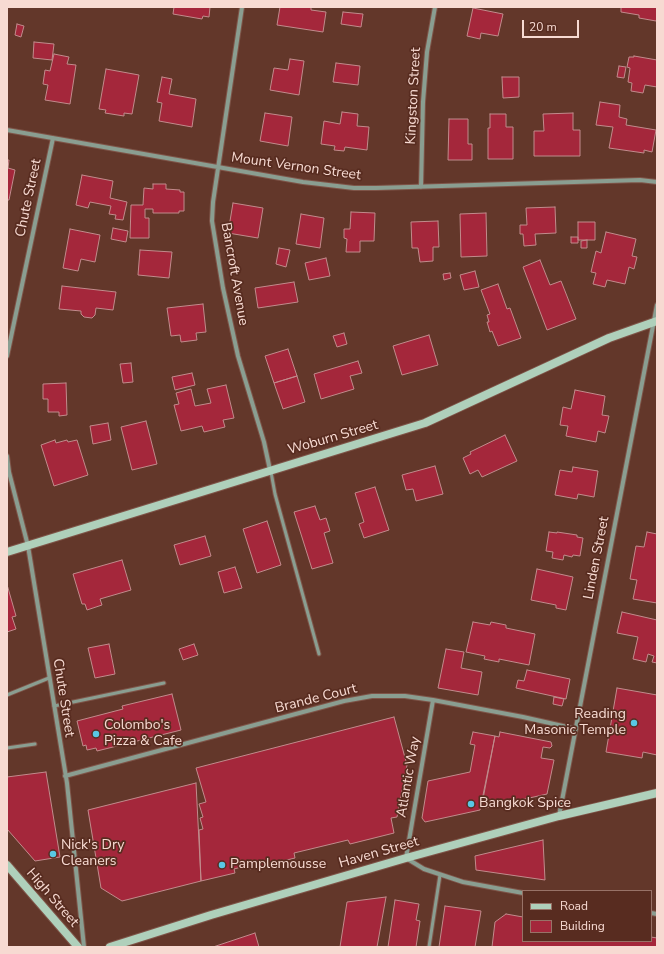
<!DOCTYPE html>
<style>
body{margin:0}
#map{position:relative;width:664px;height:954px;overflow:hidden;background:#63372a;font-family:"Nunito Sans",sans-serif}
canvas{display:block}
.frame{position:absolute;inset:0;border:8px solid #f7dad2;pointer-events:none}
.legend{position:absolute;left:522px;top:890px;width:130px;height:52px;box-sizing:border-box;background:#582c20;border:1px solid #987267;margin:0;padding:5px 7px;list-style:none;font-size:12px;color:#f7dad2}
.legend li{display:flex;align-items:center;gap:8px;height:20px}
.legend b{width:20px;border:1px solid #987267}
.scale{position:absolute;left:522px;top:20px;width:57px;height:18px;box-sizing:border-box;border:2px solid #f7dad2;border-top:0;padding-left:5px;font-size:12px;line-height:14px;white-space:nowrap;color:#f7dad2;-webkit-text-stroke:3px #582c20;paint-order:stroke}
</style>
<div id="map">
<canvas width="664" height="954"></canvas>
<div class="frame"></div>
<ul class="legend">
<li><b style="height:5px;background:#afd0bb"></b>Road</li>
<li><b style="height:11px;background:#a4273b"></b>Building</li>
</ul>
<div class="scale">20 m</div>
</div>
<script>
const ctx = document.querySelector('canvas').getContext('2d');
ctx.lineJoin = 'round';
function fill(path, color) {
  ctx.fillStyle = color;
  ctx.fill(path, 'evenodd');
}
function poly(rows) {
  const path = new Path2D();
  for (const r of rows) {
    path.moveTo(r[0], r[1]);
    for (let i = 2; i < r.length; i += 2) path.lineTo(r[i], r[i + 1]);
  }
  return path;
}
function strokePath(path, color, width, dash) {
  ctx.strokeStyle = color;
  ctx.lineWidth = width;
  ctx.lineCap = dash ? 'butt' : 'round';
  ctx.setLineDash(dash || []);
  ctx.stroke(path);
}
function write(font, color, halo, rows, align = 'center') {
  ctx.font = font + ' "Nunito Sans",sans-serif';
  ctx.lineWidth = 3.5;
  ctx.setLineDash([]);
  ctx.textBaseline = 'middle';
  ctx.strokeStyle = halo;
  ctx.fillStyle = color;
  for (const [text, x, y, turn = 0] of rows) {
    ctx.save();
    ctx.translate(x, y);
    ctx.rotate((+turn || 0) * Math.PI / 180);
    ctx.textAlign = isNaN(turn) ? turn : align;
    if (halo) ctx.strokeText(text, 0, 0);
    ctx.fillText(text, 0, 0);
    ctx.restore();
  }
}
const building = poly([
 [174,7,210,7,209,17,203,16,202,19,173,14,174,7],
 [280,7,311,7,311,10,326,12,323,32,277,25,280,7],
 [621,7,657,7,657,18,656,21,639,18,639,15,621,12,621,7],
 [473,8,503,14,498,36,481,33,480,39,467,36,473,8],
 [343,12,363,14,361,27,341,24,343,12],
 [17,24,24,26,21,37,15,35,17,24],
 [34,42,54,44,52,60,33,58,34,42],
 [54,54,69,57,67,64,76,65,70,104,45,100,48,85,43,84,45,70,50,71,54,54],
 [634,56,657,60,657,87,645,85,643,93,631,91,632,83,628,82,630,68,627,67,629,57,634,57,634,56],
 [290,59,304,61,299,95,270,90,274,68,288,70,290,59],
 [336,63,360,66,358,85,333,82,336,63],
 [619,66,626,67,624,78,617,77,619,66],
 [106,69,139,75,132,114,124,113,124,116,105,113,106,110,99,109,106,69],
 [162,77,172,79,169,94,196,99,192,127,159,121,162,103,157,102,162,77],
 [502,77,519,77,519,97,503,98,502,77],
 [600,102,620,105,619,117,627,119,626,125,656,130,652,152,644,150,644,153,609,148,613,127,596,125,600,102],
 [342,112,358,114,357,126,369,127,367,150,345,147,344,151,334,150,335,146,321,144,324,121,340,124,342,112],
 [265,113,292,117,288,146,260,141,265,113],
 [573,113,573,130,580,130,580,156,534,156,534,131,544,131,543,114,573,113],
 [490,114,506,114,506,127,513,127,513,159,488,159,488,128,490,128,490,114],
 [449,119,468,119,468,144,472,144,472,160,448,160,449,119],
 [7,160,9,160,8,168,15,170,9,200,7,200,7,160],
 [82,175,113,181,110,198,127,202,123,220,115,219,116,215,109,214,111,206,90,202,88,208,76,205,82,175],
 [153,184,166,184,166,189,180,190,180,192,184,192,184,211,179,211,179,213,153,213,153,209,145,209,145,218,149,218,149,238,130,238,131,205,143,205,144,188,153,189,153,184],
 [233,203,263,208,258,238,228,233,233,203],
 [555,207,556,233,535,234,536,245,524,246,523,234,520,234,520,225,527,225,526,208,555,207],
 [351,212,375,213,374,241,360,241,360,252,346,252,347,239,344,238,344,229,350,229,351,212],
 [486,213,487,256,461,257,460,214,486,213],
 [301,214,324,218,320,248,296,244,301,214],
 [438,221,439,247,433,247,433,261,420,262,418,248,412,248,411,222,438,221],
 [578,222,595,222,595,240,578,240,578,222],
 [113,228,128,231,126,242,111,239,113,228],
 [70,229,100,235,95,262,81,259,78,271,63,268,70,229],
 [606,232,636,239,632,256,637,257,634,269,629,267,625,284,607,280,605,287,593,284,596,273,591,272,596,251,601,253,606,232],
 [571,237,578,237,578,243,571,243,571,237],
 [587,240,587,248,581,248,581,241,587,240],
 [279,248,290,250,286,267,276,264,279,248],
 [140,250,172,252,169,278,138,275,140,250],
 [326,258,330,276,309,280,305,263,326,258],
 [540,260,550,285,561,281,576,319,547,330,523,267,540,260],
 [475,271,479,287,464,290,460,275,475,271],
 [450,273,451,278,444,280,443,274,450,273],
 [294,282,298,302,258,308,255,288,294,282],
 [498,284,507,309,510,308,521,338,498,346,492,331,490,332,487,322,489,322,487,315,490,314,481,290,498,284],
 [62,286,116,292,113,310,96,308,95,315,92,318,84,317,81,314,81,311,59,309,62,286],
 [203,304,206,332,196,333,197,340,181,342,180,335,171,336,167,308,203,304],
 [344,333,347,344,337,347,333,336,344,333],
 [429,335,438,365,402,375,393,346,429,335],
 [288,349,297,376,274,383,265,356,288,349],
 [358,361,362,373,350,376,354,389,321,399,314,374,358,361],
 [131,363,133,382,123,383,120,364,131,363],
 [192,373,195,385,175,390,172,377,192,373],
 [297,376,305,402,283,409,274,383,297,376],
 [66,383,67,415,59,416,59,412,48,412,48,399,43,399,43,384,66,383],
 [226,385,234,418,223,420,225,427,204,432,202,426,181,431,174,405,179,404,176,393,191,389,195,406,211,403,207,389,226,385],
 [575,390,605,396,602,415,609,416,605,433,598,431,596,442,566,436,568,426,560,425,563,407,571,409,575,390],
 [146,421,157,464,132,470,121,427,146,421],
 [108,423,111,440,93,444,90,426,108,423],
 [505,435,517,461,482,477,478,470,470,474,463,458,471,454,470,452,505,435],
 [55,440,56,443,67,440,68,442,77,440,88,475,54,486,41,445,55,440],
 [435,466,443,494,416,501,413,489,406,490,402,475,435,466],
 [573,467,598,471,594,497,578,494,577,499,555,495,560,470,572,472,573,467],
 [375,487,389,530,364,538,359,524,364,522,355,493,375,487],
 [315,506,320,520,326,518,330,531,324,533,333,563,312,569,294,512,315,506],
 [267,521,281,565,257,573,243,529,267,521],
 [549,532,557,533,557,532,577,535,577,537,583,538,580,556,573,555,572,557,564,555,563,560,552,558,553,552,546,551,549,532],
 [647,532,657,534,657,603,633,599,637,580,630,579,636,546,644,547,647,532],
 [205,536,211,556,180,565,174,545,205,536],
 [122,560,131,590,100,599,102,605,87,610,85,604,82,604,73,574,122,560],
 [235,567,242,588,224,593,218,572,235,567],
 [537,569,573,577,566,610,556,608,556,605,531,600,537,569],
 [8,588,16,616,12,617,16,629,7,632,7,589,8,588],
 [622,612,657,620,657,663,652,662,654,656,648,654,646,662,633,659,638,637,617,633,622,612],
 [473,622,490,625,491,622,506,625,506,628,535,634,529,665,499,659,499,662,484,659,485,656,466,652,473,622],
 [109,644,115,674,95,678,88,648,109,644],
 [194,644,198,655,183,660,179,649,194,644],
 [446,649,464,652,461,668,482,672,478,695,438,688,446,649],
 [527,670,570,679,566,699,516,688,518,680,524,681,527,670],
 [617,688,657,695,657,755,643,752,642,758,606,752,617,688],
 [172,694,181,730,97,751,96,748,87,750,86,745,83,746,77,721,123,709,122,706,172,694],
 [554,697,564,699,562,706,553,704,554,697],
 [394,717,407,765,397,817,391,818,394,833,350,844,348,840,294,853,295,858,250,869,249,865,234,869,235,873,201,881,199,830,203,829,200,818,203,817,199,804,206,802,196,768,394,717],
 [473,732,495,736,480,810,425,822,422,818,428,781,470,772,475,745,470,744,473,732],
 [500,732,551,742,552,746,550,748,543,747,541,758,554,760,547,794,485,808,482,804,495,736,499,737,500,732],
 [46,772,60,857,35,861,7,829,7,777,46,772],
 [196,783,201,881,122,901,101,888,88,810,196,783],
 [543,840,545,880,476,870,475,856,543,840],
 [386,897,377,947,340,947,347,902,386,897],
 [395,900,419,904,416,920,420,921,416,947,388,947,395,900],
 [445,906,481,911,475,947,439,947,445,906],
 [506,914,523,917,523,941,651,941,651,937,657,938,657,947,492,947,495,922,506,914],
 [255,933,259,947,213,947,255,933]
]);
const lane = poly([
 [271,472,275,494,319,654],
 [7,695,49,678],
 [54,706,164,683],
 [7,748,35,744],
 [429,947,440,875]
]);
const street = poly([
 [242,7,213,202,212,221,223,288,238,356,264,442,270,470],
 [7,130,303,182,354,188,376,188,640,180,657,182],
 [421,187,423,102,427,52,435,7],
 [7,356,53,138],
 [7,456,9,472,28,546,67,783,84,947],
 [433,700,406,858,424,869,463,882,523,893],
 [65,776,344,701,372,696,405,696,433,700,523,717,576,729],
 [559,816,657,305],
 [651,913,657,914]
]);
const secondary = poly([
 [7,552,425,423,609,338,657,321],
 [7,865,78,947],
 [110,947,211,915,406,858,559,816,657,793]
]);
const markers = [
 [634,723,4,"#59c8e4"],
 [96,734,4,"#59c8e4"],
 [471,804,4,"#59c8e4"],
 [53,854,4,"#59c8e4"],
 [222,865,4,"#59c8e4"]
];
const streetNames = [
 ["Kingston Street",414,96,-87],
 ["Mount Vernon Street",296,167,8],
 ["Chute Street",29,198,-78],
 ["Bancroft Avenue",234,274,80],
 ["Woburn Street",333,438,-16],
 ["Linden Street",597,558,-79],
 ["Chute Street",63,698,81],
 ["Brande Court",316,699,-14],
 ["Atlantic Way",409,777,-80],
 ["Haven Street",379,853,-16],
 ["High Street",52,898,49]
];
const poiNames = [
 ["Reading",626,715,"right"],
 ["Masonic Temple",626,731,"right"],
 ["Colombo's",104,726],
 ["Pizza & Cafe",104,742],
 ["Bangkok Spice",479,804],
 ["Nick's Dry",61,846],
 ["Cleaners",61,862],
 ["Pamplemousse",230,865]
];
fill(building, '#a4273b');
strokePath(building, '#c18b8c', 1);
strokePath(lane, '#7e5448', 5);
strokePath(street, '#7e5448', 6);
strokePath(secondary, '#7e5448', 10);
strokePath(lane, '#8a9e91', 3);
strokePath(street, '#8a9e91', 4);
strokePath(secondary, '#afd0bb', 8);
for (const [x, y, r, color] of markers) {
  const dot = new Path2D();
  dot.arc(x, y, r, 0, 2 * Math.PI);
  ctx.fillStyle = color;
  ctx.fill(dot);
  strokePath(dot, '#582c20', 1.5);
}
write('14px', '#f7dad2', '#582c20', streetNames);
write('14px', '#f7dad2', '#582c20', poiNames, 'left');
</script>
